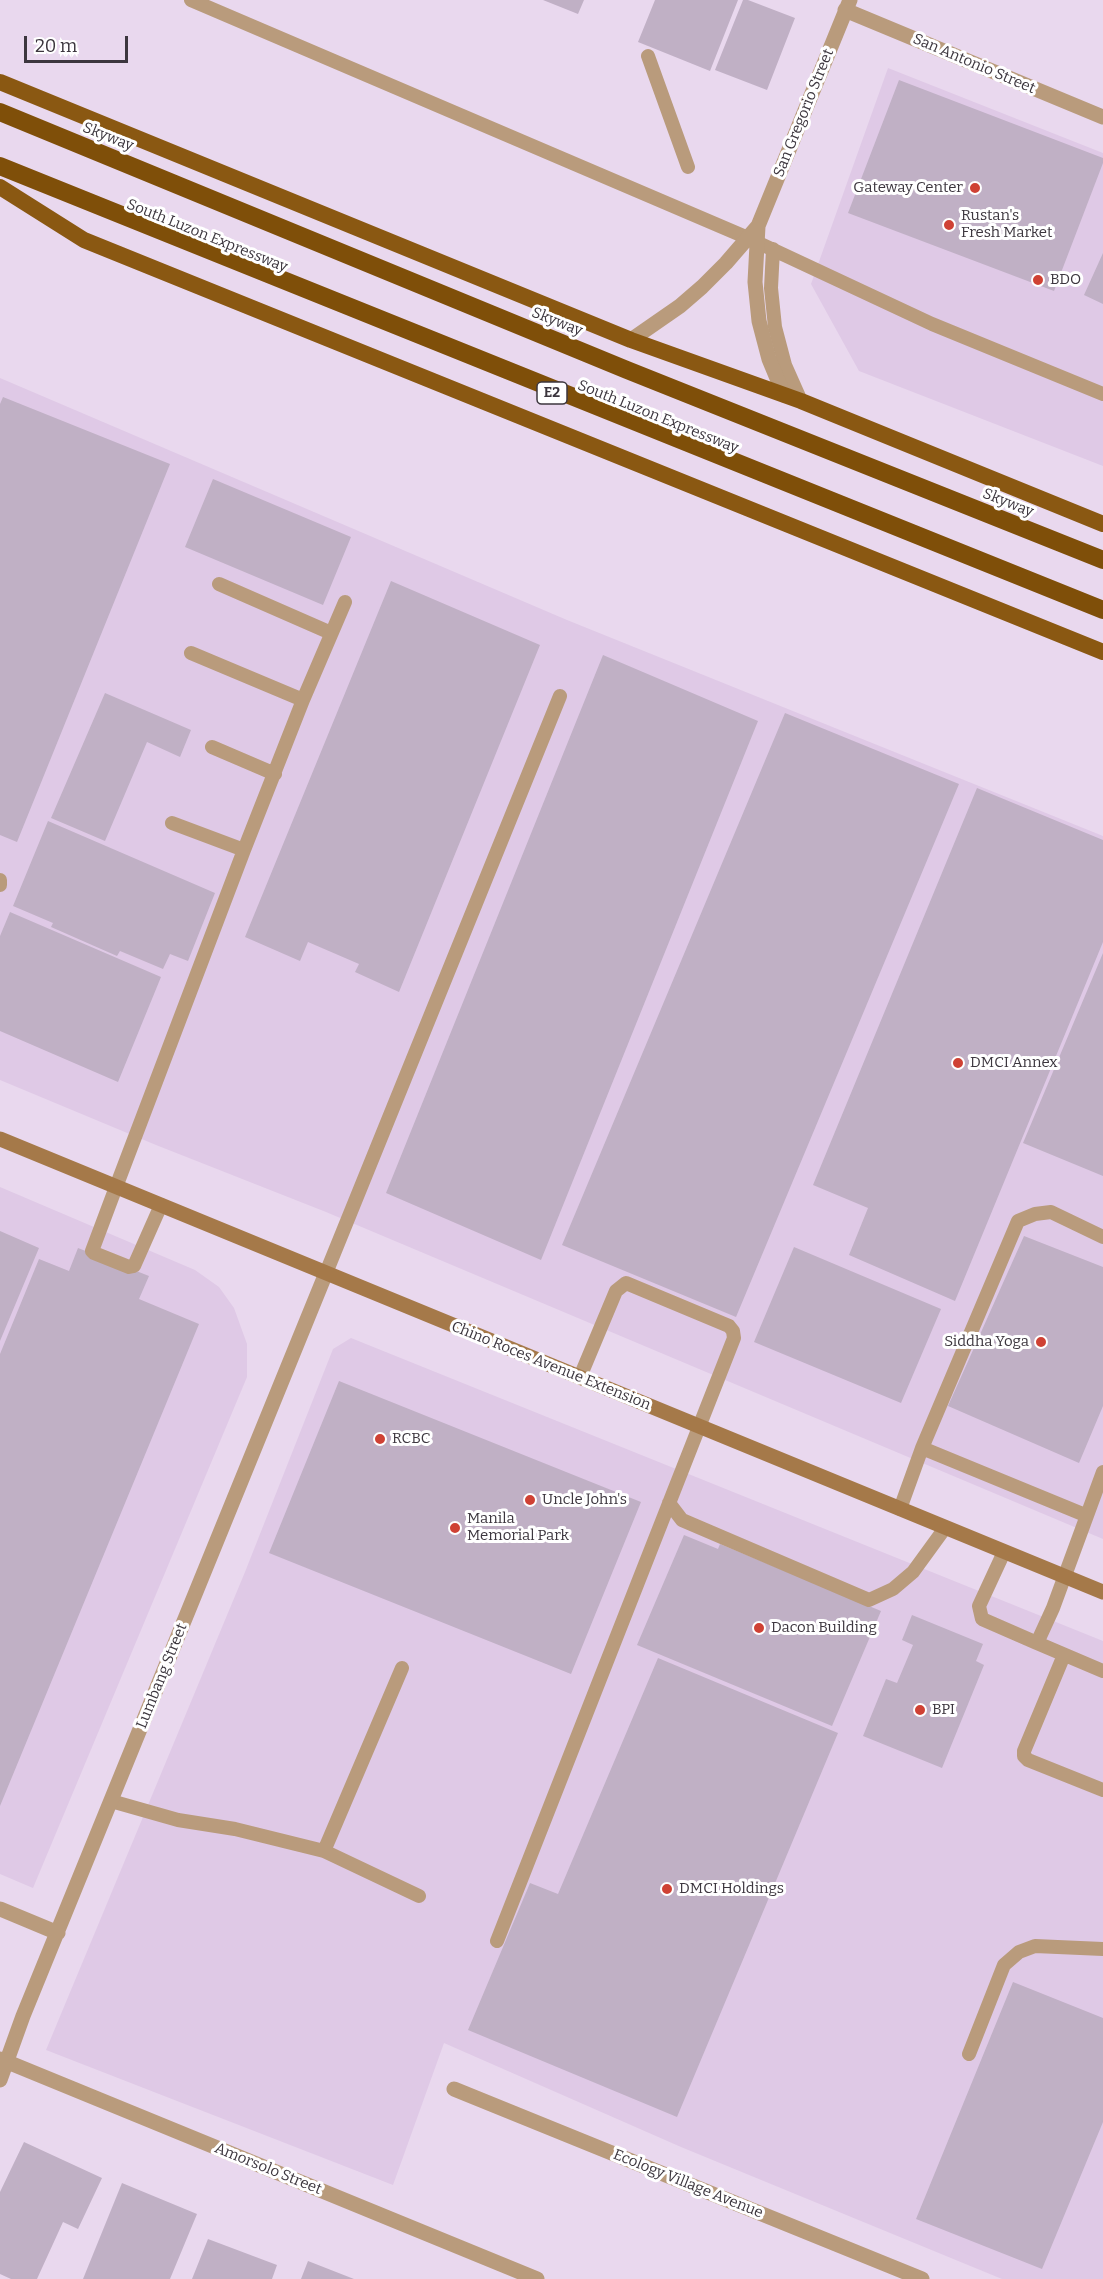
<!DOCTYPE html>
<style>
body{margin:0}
#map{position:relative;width:1103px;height:2279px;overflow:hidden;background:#e9d8ee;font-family:Bitter,serif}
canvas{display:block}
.scale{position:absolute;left:24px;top:36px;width:104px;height:27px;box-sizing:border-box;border:3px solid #3c363e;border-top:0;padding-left:8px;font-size:18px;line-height:21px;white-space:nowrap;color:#3c363e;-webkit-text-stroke:4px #fff;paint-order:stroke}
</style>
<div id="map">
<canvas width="1103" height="2279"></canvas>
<div class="scale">20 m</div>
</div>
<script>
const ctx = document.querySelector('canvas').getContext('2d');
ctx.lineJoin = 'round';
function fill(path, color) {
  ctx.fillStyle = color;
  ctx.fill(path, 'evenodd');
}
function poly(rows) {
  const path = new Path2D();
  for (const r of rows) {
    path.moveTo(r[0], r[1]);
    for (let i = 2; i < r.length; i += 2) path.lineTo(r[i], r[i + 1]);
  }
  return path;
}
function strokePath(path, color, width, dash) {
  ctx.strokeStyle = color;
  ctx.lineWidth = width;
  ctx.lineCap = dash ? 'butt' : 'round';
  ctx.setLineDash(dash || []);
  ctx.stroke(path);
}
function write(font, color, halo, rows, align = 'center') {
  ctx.font = font + ' Bitter,serif';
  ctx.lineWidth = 6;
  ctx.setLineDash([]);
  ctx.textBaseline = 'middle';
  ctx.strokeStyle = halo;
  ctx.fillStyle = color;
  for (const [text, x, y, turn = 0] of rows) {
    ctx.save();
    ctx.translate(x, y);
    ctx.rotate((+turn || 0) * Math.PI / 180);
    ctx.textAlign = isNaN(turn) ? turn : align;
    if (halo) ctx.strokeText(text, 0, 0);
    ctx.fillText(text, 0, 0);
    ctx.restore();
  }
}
const built = poly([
 [888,68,1103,153,1103,466,859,371,811,284],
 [0,378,567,620,1103,836,1103,1539,326,1212,156,1145,0,1080],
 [0,1187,195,1270,219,1287,234,1308,247,1344,247,1377,33,1888,0,1874],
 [351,1338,1103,1641,1103,2279,1002,2279,681,2147,444,2043,393,2185,46,2050,245,1572,333,1349]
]);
const building = poly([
 [543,0,584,0,578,14],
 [655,0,738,0,710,71,638,42],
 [743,0,748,0,795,18,767,90,715,70],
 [899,80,1103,158,1103,163,1054,291,848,213],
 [1103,253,1103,304,1084,295],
 [3,397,170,464,17,842,0,835,0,404],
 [213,479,351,537,323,605,185,547],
 [391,581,540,645,399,992,355,972,359,964,308,942,300,961,245,937],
 [603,655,758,721,541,1260,386,1193],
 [105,693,191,730,180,757,147,742,105,841,51,818],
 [785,713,959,784,736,1317,562,1245],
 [977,788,1103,840,1103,942,955,1301,849,1255,868,1208,813,1185],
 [48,821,215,893,188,961,170,954,163,969,120,951,117,956,51,927,53,923,13,906],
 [10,912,161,977,118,1082,0,1031,0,936],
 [1103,953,1103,1176,1023,1143],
 [0,1231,39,1248,0,1341],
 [1024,1236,1103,1267,1103,1406,1079,1463,948,1406],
 [794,1247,941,1309,901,1403,754,1342],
 [78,1248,149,1276,139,1299,199,1324,0,1806,0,1354,39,1259,69,1271],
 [339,1381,641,1502,571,1674,269,1553],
 [684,1535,718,1549,720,1544,881,1611,832,1726,637,1645],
 [912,1615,983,1644,976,1661,984,1665,942,1768,863,1736,886,1679,897,1683,913,1645,902,1640],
 [658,1658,838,1733,677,2117,468,2030,530,1883,558,1894],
 [1013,1982,1103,2018,1103,2122,1042,2269,916,2219],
 [24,2142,102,2178,78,2229,63,2222,37,2279,11,2279,0,2274,0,2192],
 [122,2183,197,2214,170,2279,83,2279],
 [208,2239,277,2265,272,2279,192,2279],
 [308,2261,354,2279,301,2279]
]);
const service = poly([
 [191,0,748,238,932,324,1103,394],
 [648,56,688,167],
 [773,249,771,288,775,327,785,365,801,401],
 [219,584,331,633],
 [191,653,303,700],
 [212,747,275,774],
 [172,823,244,850],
 [0,880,0,885],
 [161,1205,134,1266,129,1267,94,1253,92,1251,116,1187,244,850,303,700,345,602],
 [326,1273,560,696],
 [922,1448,1018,1221,1035,1214,1051,1212,1103,1237],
 [669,1503,682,1520,869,1600,893,1589,913,1572,945,1528],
 [900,1509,922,1448,1085,1515],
 [1004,1552,979,1606,982,1619,1037,1643,1053,1608,1103,1472],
 [1037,1643,1103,1671],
 [1064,1655,1024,1751,1024,1756,1028,1760,1103,1790],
 [111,1801,178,1820,235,1829,324,1851,419,1896],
 [324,1851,402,1668],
 [497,1941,734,1338,733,1331,729,1326,626,1283,616,1291,580,1377],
 [969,2054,1004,1965,1019,1952,1035,1946,1103,1949]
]);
const minor = poly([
 [845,10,1103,117],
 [758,226,755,282,759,321,769,359,784,395],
 [631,340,680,306,702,287,726,263,758,226,850,0],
 [0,1909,58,1933],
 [0,2059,537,2279],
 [0,2080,23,2016,326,1273],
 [454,2089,922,2279]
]);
const secondary = poly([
 [0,1139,1103,1592]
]);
const trunk = poly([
 [0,82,631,340,801,401,1103,524],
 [0,187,84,240,1103,652]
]);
const motorway = poly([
 [0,112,627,370,1103,560],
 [0,166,1103,610]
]);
const markers = [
 [975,188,6,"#cf4134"],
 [949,225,6,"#cf4134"],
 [1038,280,6,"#cf4134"],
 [958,1063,6,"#cf4134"],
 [1041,1342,6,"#cf4134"],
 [380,1439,6,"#cf4134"],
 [530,1500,6,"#cf4134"],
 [455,1528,6,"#cf4134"],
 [759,1628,6,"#cf4134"],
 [920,1710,6,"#cf4134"],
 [667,1889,6,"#cf4134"]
];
const shields = [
 [552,393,30]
];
const shieldNames = [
 ["E2",552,393]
];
const streetNames = [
 ["San Antonio Street",974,64,23],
 ["San Gregorio Street",804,113,-68],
 ["Skyway",108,137,22],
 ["South Luzon Expressway",207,236,22],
 ["Skyway",557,322,22],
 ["South Luzon Expressway",658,417,22],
 ["Skyway",1008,503,22],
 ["Chino Roces Avenue Extension",551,1366,22],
 ["Lumbang Street",162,1676,-68],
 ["Amorsolo Street",268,2169,22],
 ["Ecology Village Avenue",688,2184,22]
];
const poiNames = [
 ["Gateway Center",963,188,"right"],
 ["Rustan's",961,216],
 ["Fresh Market",961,233],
 ["BDO",1050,280],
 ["DMCI Annex",970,1063],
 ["Siddha Yoga",1029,1342,"right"],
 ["RCBC",392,1439],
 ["Uncle John's",542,1500],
 ["Manila",467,1519],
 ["Memorial Park",467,1536],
 ["Dacon Building",771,1628],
 ["BPI",932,1710],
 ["DMCI Holdings",679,1889]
];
fill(built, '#dfc9e6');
fill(building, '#c0b0c5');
strokePath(service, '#b99b7c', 14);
strokePath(minor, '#b99b7c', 15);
strokePath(secondary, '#a57949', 15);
strokePath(trunk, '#8a5812', 16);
strokePath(motorway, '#7f4f09', 18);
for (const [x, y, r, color] of markers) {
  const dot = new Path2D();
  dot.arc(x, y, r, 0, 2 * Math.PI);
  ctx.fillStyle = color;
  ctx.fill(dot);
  strokePath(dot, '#fff', 2);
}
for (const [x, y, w] of shields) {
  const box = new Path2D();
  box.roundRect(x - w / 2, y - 11, w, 22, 4.5);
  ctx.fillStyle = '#fff';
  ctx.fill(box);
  strokePath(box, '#3c363e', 1.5);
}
write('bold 14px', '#3c363e', null, shieldNames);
write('15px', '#3c363e', '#fff', streetNames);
write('15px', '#3c363e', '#fff', poiNames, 'left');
</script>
